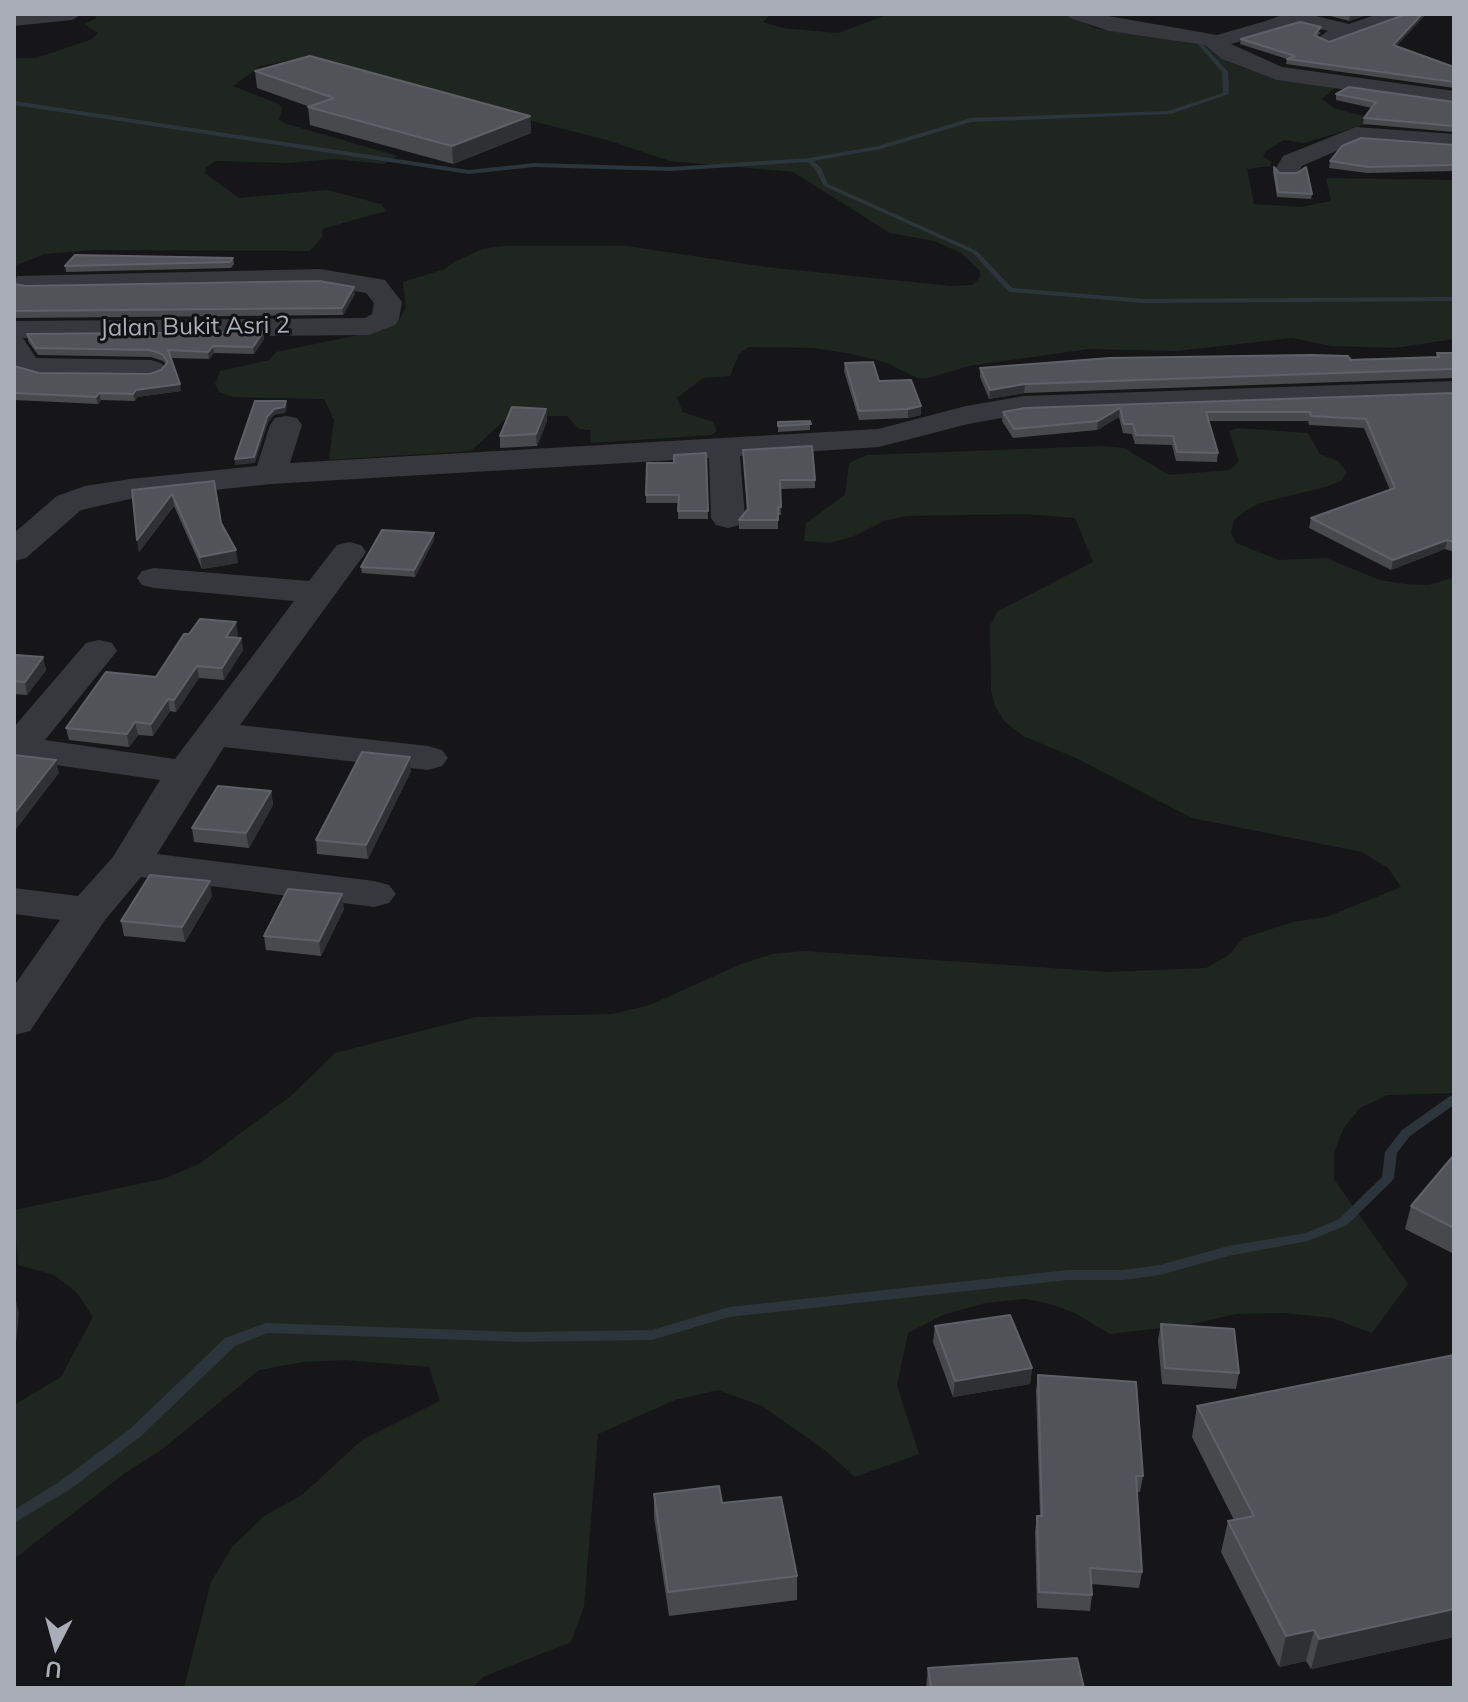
<!DOCTYPE html>
<style>
body{margin:0}
#map{position:relative;width:1468px;height:1702px;overflow:hidden;background:#161618;font-family:Mulish,sans-serif}
canvas{display:block}
.frame{position:absolute;inset:0;border:16px solid #a8adb8;pointer-events:none}
.north{position:absolute;left:16px;top:1606px;width:80px;height:80px;-webkit-text-stroke:6px #111113;paint-order:stroke;rotate:186deg;font-size:22px;font-weight:700;line-height:32px;text-align:center;color:#a8adb8}
.north::after{content:'';display:block;margin:auto;width:28px;height:36px;background:#a8adb8;clip-path:polygon(50% 0,100% 100%,50% 72%,0 100%)}
</style>
<div id="map">
<canvas width="1468" height="1702"></canvas>
<div class="frame"></div>
<div class="north">U</div>
</div>
<script>
const ctx = document.querySelector('canvas').getContext('2d');
ctx.lineJoin = 'round';
function fill(path, color) {
  ctx.fillStyle = color;
  ctx.fill(path, 'evenodd');
}
function poly(rows) {
  const path = new Path2D();
  for (const r of rows) {
    path.moveTo(r[0], r[1]);
    for (let i = 2; i < r.length; i += 2) path.lineTo(r[i], r[i + 1]);
  }
  return path;
}
function strokePath(path, color, width, dash) {
  ctx.strokeStyle = color;
  ctx.lineWidth = width;
  ctx.lineCap = dash ? 'butt' : 'round';
  ctx.setLineDash(dash || []);
  ctx.stroke(path);
}
function write(font, color, halo, rows, align = 'center') {
  ctx.font = font + ' Mulish,sans-serif';
  ctx.lineWidth = 6;
  ctx.setLineDash([]);
  ctx.textBaseline = 'middle';
  ctx.strokeStyle = halo;
  ctx.fillStyle = color;
  for (const [text, x, y, turn = 0] of rows) {
    ctx.save();
    ctx.translate(x, y);
    ctx.rotate((+turn || 0) * Math.PI / 180);
    ctx.textAlign = isNaN(turn) ? turn : align;
    if (halo) ctx.strokeText(text, 0, 0);
    ctx.fillText(text, 0, 0);
    ctx.restore();
  }
}
const green = poly([
 [93,14,771,14,763,22,782,28,838,33,890,14,1105,14,1083,22,1094,28,1124,33,1191,39,1210,46,1242,67,1335,88,1322,99,1334,108,1370,118,1367,124,1304,143,1284,140,1266,151,1263,157,1272,162,1270,166,1247,169,1254,204,1301,207,1331,201,1326,178,1454,180,1454,339,1395,348,1331,346,1292,338,1177,351,1089,349,969,366,928,378,917,378,887,363,852,354,813,348,749,347,739,354,730,376,703,378,677,398,683,412,713,422,717,431,711,435,591,443,590,430,579,429,567,416,509,416,471,451,329,460,334,420,324,399,232,397,219,392,215,384,220,371,269,360,276,352,383,330,399,320,406,307,403,282,445,269,454,262,483,249,502,246,627,246,766,267,951,286,972,285,980,278,980,271,961,253,934,241,890,233,793,172,670,161,607,140,291,60,261,66,233,86,279,104,282,109,279,120,287,124,398,156,384,164,334,159,287,163,216,161,206,167,205,173,239,198,327,190,381,204,386,211,322,229,323,236,310,251,94,250,45,254,14,266,14,58,36,58,92,39,98,33,84,24,97,18],
 [1237,428,1308,433,1320,454,1338,461,1347,472,1341,481,1325,487,1260,503,1245,511,1234,520,1231,532,1236,543,1279,560,1326,558,1380,580,1405,584,1429,585,1454,577,1454,1093,1388,1095,1360,1108,1344,1128,1334,1152,1334,1179,1408,1284,1372,1333,1332,1318,1284,1313,1236,1314,1188,1325,1110,1334,1075,1313,1047,1303,1025,1299,985,1303,943,1315,908,1333,897,1386,919,1454,855,1477,826,1451,762,1406,718,1390,675,1400,598,1434,584,1607,571,1642,483,1677,472,1688,184,1688,211,1582,232,1547,264,1516,302,1495,362,1440,440,1401,429,1367,345,1360,303,1362,259,1370,164,1448,125,1473,14,1559,14,1405,61,1377,93,1317,77,1293,54,1275,18,1265,14,1210,163,1179,199,1164,292,1095,335,1053,476,1017,612,1014,650,1005,741,964,772,954,804,951,1109,972,1206,968,1229,955,1243,938,1293,922,1326,917,1401,887,1388,868,1362,852,1192,818,1076,758,1023,736,1004,721,995,706,991,690,990,625,998,611,1093,562,1075,518,1024,514,907,516,884,521,852,537,829,543,804,541,806,523,845,495,849,463,867,455,1101,446,1124,448,1169,475,1230,470,1239,461,1229,431]
]);
const stream = poly([
 [1284,14,1291,14,1270,22,1266,21,1284,14],
 [1207,38,1209,41,1202,43,1228,72,1229,94,1171,114,971,122,881,149,813,161,821,168,828,184,977,251,1012,288,1145,299,1454,297,1454,301,1145,303,1010,292,1008,291,973,253,824,186,815,169,808,162,671,171,534,167,469,174,14,105,14,101,469,170,534,163,671,167,809,158,878,146,971,118,1168,111,1223,93,1222,72,1196,42,1207,38],
 [1454,1095,1454,1105,1410,1136,1397,1153,1394,1178,1392,1181,1347,1225,1308,1241,1228,1256,1160,1275,1123,1280,1068,1280,729,1317,652,1340,521,1342,267,1333,235,1346,140,1437,69,1490,14,1523,14,1510,59,1482,130,1429,225,1338,266,1323,521,1332,652,1330,729,1307,1068,1270,1123,1270,1160,1265,1228,1246,1306,1233,1339,1219,1382,1177,1385,1152,1402,1130,1450,1096,1454,1095]
]);
const minor = poly([
 [14,14,82,14,72,20,14,26,14,14],
 [1067,14,1097,14,1217,35,1290,14,1307,14,1349,24,1378,14,1407,14,1404,18,1327,45,1316,39,1328,31,1299,24,1231,44,1282,67,1454,91,1454,105,1277,80,1222,59,1205,45,1109,31,1070,18,1067,14],
 [1356,127,1454,134,1454,148,1359,141,1302,166,1296,175,1278,175,1275,170,1283,156,1356,127],
 [320,269,385,280,402,302,399,319,395,325,369,335,23,338,36,358,151,360,161,363,166,369,161,375,151,378,40,377,14,370,14,321,365,318,372,314,374,303,366,293,320,285,27,290,14,283,17,276,320,269],
 [1454,381,1454,399,1024,414,968,424,879,447,740,456,745,518,740,525,728,528,716,525,711,518,709,458,271,484,130,499,81,510,26,558,14,561,14,533,57,496,85,486,130,479,257,466,270,425,275,418,286,416,297,418,302,425,290,463,878,429,966,406,1024,396,1454,381],
 [349,542,361,545,366,552,240,725,428,746,442,750,448,758,442,766,428,770,224,747,157,854,374,881,389,885,396,894,389,903,374,907,141,877,105,920,30,1031,14,1035,14,986,60,920,14,914,14,888,78,896,113,857,160,780,14,759,14,727,86,643,99,640,112,643,117,651,45,740,175,759,294,601,154,588,142,585,137,578,142,571,154,568,309,581,337,545,349,542]
]);
const wall = poly([
 [1323,14,1369,14,1349,21],
 [1407,14,1426,14,1396,46,1454,67,1454,88,1286,64,1287,59,1240,44,1241,39,1321,32,1317,36,1329,42],
 [255,71,530,116,531,133,453,164,310,125,308,107,310,107,257,88],
 [1336,94,1454,102,1454,132,1363,124,1364,118,1372,108,1336,100],
 [1454,145,1454,171,1367,173,1329,168,1330,161],
 [1274,167,1279,173,1312,194,1311,199,1277,197,1273,172],
 [233,258,234,264,231,268,66,272,65,266],
 [14,284,26,286,355,294,343,315,14,318],
 [263,332,264,339,254,354,214,353,209,359,171,358,181,391,137,397,135,401,101,400,98,404,14,400,14,366,39,373,150,374,161,370,166,364,163,361,151,357,38,355,28,341,27,334],
 [1437,353,1454,353,1454,378,1024,393,989,399,980,377,980,368,1436,357],
 [845,363,921,406,921,415,908,418,859,420,844,371],
 [1454,393,1454,552,1445,549,1391,570,1309,528,1311,518,1390,490,1364,428,1309,425,1308,421,1209,421,1218,453,1217,462,1176,461,1172,445,1135,444,1132,434,1123,433,1119,417,1097,430,1013,438,1002,421,1003,412],
 [546,409,547,421,537,446,500,448,500,436],
 [810,421,810,430,778,432,778,422],
 [743,450,815,480,815,488,780,489,781,515,778,515,778,529,739,529,739,520,747,510],
 [706,453,708,519,678,519,678,503,646,503,646,495,674,463],
 [214,481,221,523,238,563,202,569,174,506,139,552,132,490],
 [434,533,434,540,415,577,362,573,361,567],
 [189,634,238,634,236,638,241,638,243,650,224,680,199,678,176,712,170,711,153,736,138,735,129,747,69,740,66,728,156,677],
 [14,654,43,657,46,670,27,695,14,694],
 [410,757,411,771,368,859,317,854,316,840],
 [271,791,273,805,249,848,194,842,192,828],
 [212,896,185,942,124,936,121,921],
 [344,909,321,956,266,950,264,936],
 [1454,1155,1454,1254,1405,1229,1411,1206],
 [1161,1324,1239,1373,1236,1389,1162,1384,1158,1340],
 [935,1326,1032,1368,1030,1384,953,1397,933,1342],
 [1454,1355,1454,1637,1311,1669,1306,1661,1279,1667,1221,1552,1228,1521,1234,1520,1192,1437,1197,1406],
 [1038,1375,1143,1476,1140,1492,1137,1492,1142,1572,1139,1588,1091,1584,1092,1595,1090,1611,1037,1608,1035,1532,1037,1516,1040,1516,1036,1391],
 [654,1494,722,1503,797,1576,797,1600,669,1616,654,1517],
 [928,1668,1084,1688,926,1688]
]);
const shadedWall = poly([
 [1354,14,1369,14,1349,21,1350,15],
 [1422,14,1426,14,1392,51,1393,45],
 [530,116,531,133,453,164,452,146],
 [354,287,355,294,343,315,342,308],
 [263,332,264,339,254,354,253,347],
 [213,346,214,353,209,359,208,352],
 [180,384,181,391,137,397,135,401,133,394,136,390],
 [1025,384,1024,393,989,399,990,390],
 [99,393,101,400,98,404,96,397],
 [286,401,287,407,285,413,274,415,268,423,255,463,235,465,235,459,274,409],
 [921,406,921,415,908,418,908,409],
 [1120,408,1119,417,1097,430,1098,421],
 [546,409,547,421,537,446,536,434],
 [172,494,174,506,139,552,137,540],
 [434,533,434,540,415,577,414,570],
 [1447,540,1445,549,1391,570,1393,560],
 [236,550,238,563,202,569,200,557],
 [236,622,238,634,228,649,226,637],
 [241,638,243,650,224,680,222,668],
 [43,657,46,670,27,695,25,682],
 [197,666,199,678,176,712,174,700],
 [168,699,170,711,153,736,151,724],
 [135,722,138,735,129,747,127,734],
 [410,757,411,771,368,859,366,845],
 [56,760,59,773,14,832,14,814],
 [271,791,273,805,249,848,246,833],
 [210,881,212,896,185,942,182,927],
 [342,894,344,909,321,956,319,941],
 [15,1297,19,1313,15,1353,14,1350],
 [1032,1368,1030,1384,953,1397,955,1381],
 [1454,1609,1454,1637,1311,1669,1319,1639],
 [1314,1630,1306,1661,1279,1667,1286,1636]
]);
const building = poly([
 [1407,14,1422,14,1393,45,1454,67,1454,82,1287,59,1295,56,1241,39,1300,22,1321,27,1314,35,1329,42,1407,14],
 [310,56,530,116,452,146,308,107,334,98,255,71,310,56],
 [1349,87,1454,102,1454,126,1364,118,1376,102,1336,94,1349,87],
 [1361,138,1454,145,1454,165,1368,167,1330,161,1342,146,1361,138],
 [1274,167,1279,173,1297,173,1306,167,1312,194,1278,192,1274,167],
 [75,255,233,258,230,262,65,266,75,255],
 [319,281,354,287,342,308,14,311,14,284,26,286,319,281],
 [263,332,253,347,213,346,208,352,168,350,180,384,136,390,133,394,99,393,96,397,14,393,14,366,39,373,150,374,161,370,168,362,162,354,150,350,36,348,27,334,263,332],
 [1437,353,1454,353,1454,369,1025,384,990,390,980,368,1110,358,1311,355,1348,356,1351,360,1439,357,1437,353],
 [873,362,879,381,911,380,921,406,908,409,859,411,845,363,873,362],
 [1454,393,1454,542,1447,540,1393,560,1311,518,1395,488,1366,419,1311,416,1310,412,1206,412,1218,453,1177,452,1173,436,1136,435,1133,424,1124,424,1120,408,1098,421,1014,429,1003,412,1025,408,1454,393],
 [255,401,286,401,284,407,274,409,267,417,254,457,235,459,255,401],
 [512,407,546,409,536,434,500,436,512,407],
 [810,421,811,424,778,426,778,422,810,421],
 [812,446,815,480,780,480,781,507,778,507,778,520,739,520,748,509,743,450,812,446],
 [706,453,708,511,678,511,679,495,646,495,647,463,674,463,674,455,706,453],
 [214,481,221,523,236,550,200,557,172,494,137,540,132,490,214,481],
 [382,530,434,533,414,570,361,567,382,530],
 [200,619,236,622,226,637,241,638,222,668,197,666,174,700,168,699,151,724,135,722,127,734,66,728,106,672,156,677,184,634,189,634,200,619],
 [14,654,15,655,43,657,25,682,14,681,14,654],
 [362,752,410,757,366,845,316,840,362,752],
 [14,755,56,760,14,814,14,755],
 [218,786,271,791,246,833,192,828,218,786],
 [150,875,210,881,182,927,121,921,150,875],
 [288,889,342,894,319,941,264,936,288,889],
 [1454,1155,1454,1228,1411,1206,1454,1155],
 [1010,1315,1032,1368,955,1381,935,1326,1010,1315],
 [1161,1324,1234,1329,1239,1373,1165,1368,1161,1324],
 [1454,1355,1454,1609,1319,1639,1314,1630,1286,1636,1228,1521,1254,1516,1197,1406,1454,1355],
 [1038,1375,1136,1382,1143,1476,1136,1476,1142,1572,1090,1568,1092,1595,1039,1592,1037,1516,1042,1516,1038,1375],
 [719,1486,722,1503,781,1497,797,1576,668,1592,654,1494,719,1486],
 [1077,1658,1084,1688,931,1688,928,1668,1077,1658]
]);
const farStreetnames = [
 ["Jalan Bukit Asri 2",195,327,-1]
];
fill(green, '#1e261f');
fill(stream, '#2c353c');
fill(minor, '#37383d');
fill(wall, '#47494d');
fill(shadedWall, '#2f3033');
fill(building, '#525359');
strokePath(building, '#5f6168', 2);
write('24px', '#a8adb8', '#111113', farStreetnames);
</script>
